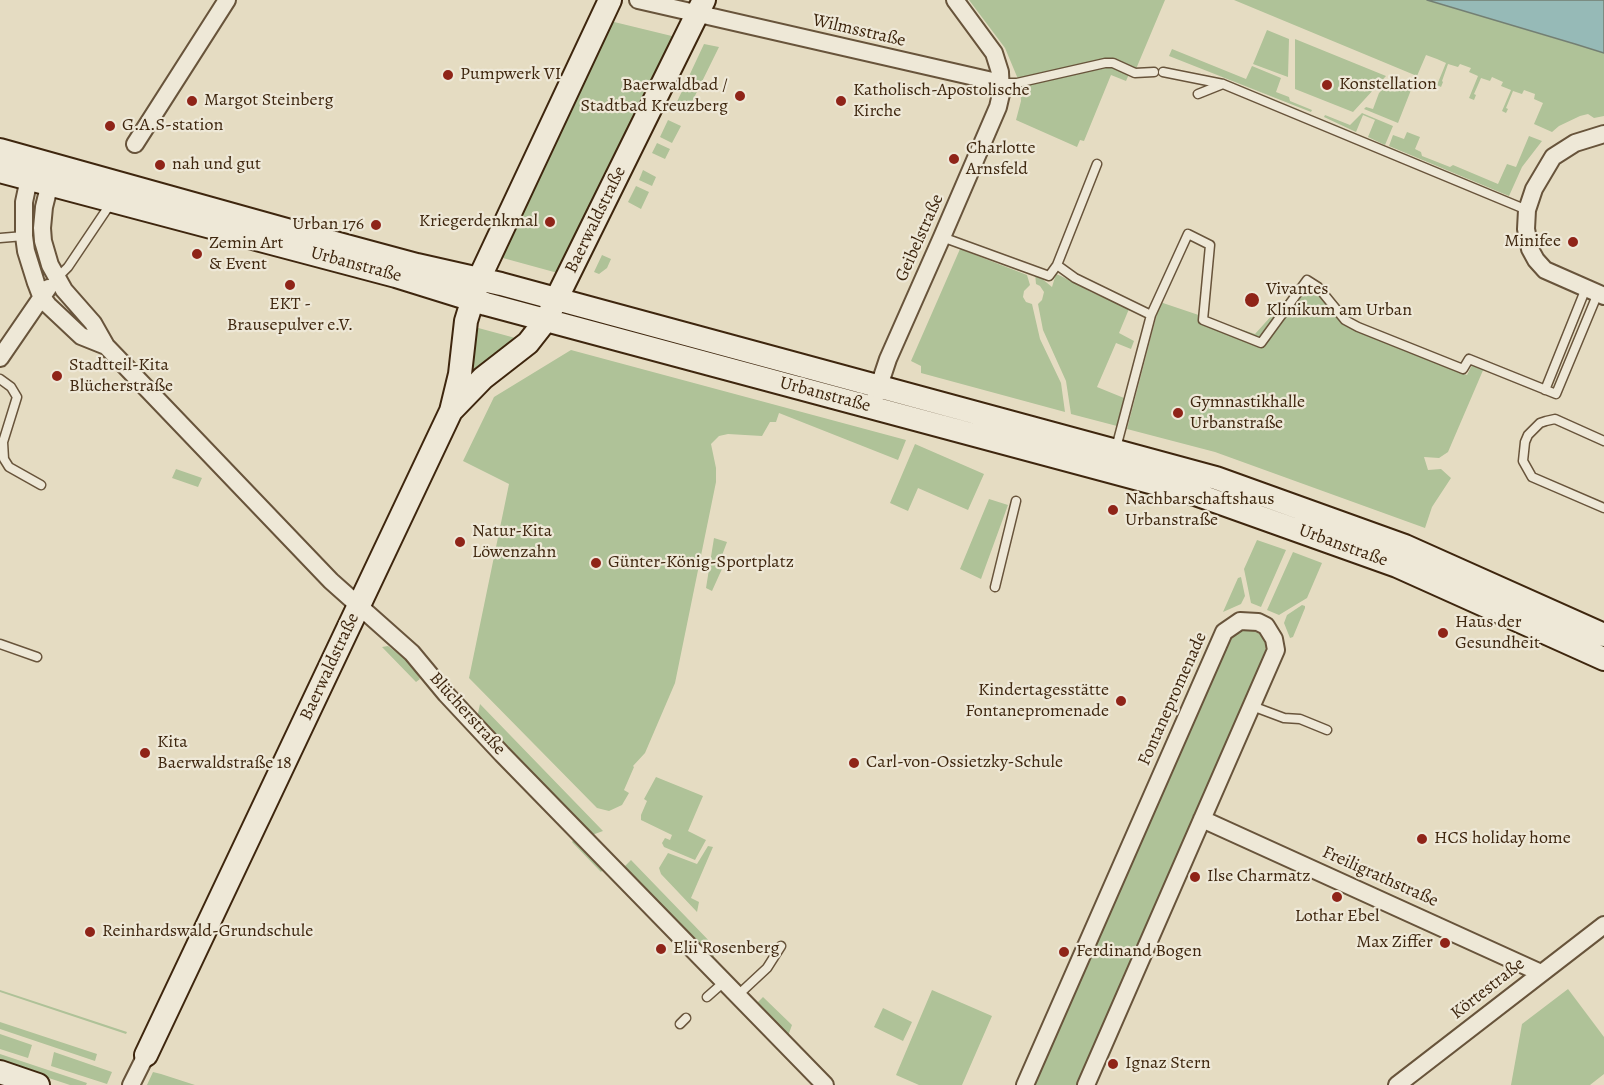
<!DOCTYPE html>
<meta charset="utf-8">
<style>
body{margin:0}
canvas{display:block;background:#e5dcc2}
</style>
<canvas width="1604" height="1085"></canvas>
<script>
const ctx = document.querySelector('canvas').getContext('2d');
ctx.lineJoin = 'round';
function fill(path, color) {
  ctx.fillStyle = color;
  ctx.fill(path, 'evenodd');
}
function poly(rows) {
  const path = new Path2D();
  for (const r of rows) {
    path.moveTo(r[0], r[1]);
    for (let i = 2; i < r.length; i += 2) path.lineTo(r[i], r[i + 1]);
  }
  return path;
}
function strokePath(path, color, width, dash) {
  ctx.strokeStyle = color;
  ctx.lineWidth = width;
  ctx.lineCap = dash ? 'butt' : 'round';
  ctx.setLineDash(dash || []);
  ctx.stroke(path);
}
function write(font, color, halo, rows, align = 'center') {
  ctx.font = font + ' Alegreya,serif';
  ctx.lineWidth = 4.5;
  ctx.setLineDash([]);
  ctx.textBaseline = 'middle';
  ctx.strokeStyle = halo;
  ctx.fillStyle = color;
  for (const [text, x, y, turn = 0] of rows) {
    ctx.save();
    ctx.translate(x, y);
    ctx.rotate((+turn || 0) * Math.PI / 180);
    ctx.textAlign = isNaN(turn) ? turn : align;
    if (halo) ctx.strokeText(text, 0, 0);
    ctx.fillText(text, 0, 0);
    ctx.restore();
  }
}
const green = poly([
 [969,0,1165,0,1136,69,1115,61,1018,79,1005,48],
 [1234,0,1427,0,1604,53,1604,116,1594,118,1588,114,1580,116,1559,126,1552,132,1534,124,1543,103,1534,99,1535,94,1524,90,1522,94,1513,91,1506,108,1508,109,1506,113,1502,111,1511,90,1501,86,1503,82,1492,77,1490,81,1481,78,1474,94,1476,95,1474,100,1469,98,1478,76,1469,72,1471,68,1460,64,1458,67,1448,64,1442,81,1443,82,1441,87,1437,85,1446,63,1437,59,1426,55,1417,76],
 [606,20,680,38,565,275,492,255],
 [1267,30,1289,39,1288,77,1253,64],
 [1295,39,1386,76,1353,112,1295,89],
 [704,44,719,47,687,112,675,106],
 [1172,49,1246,79,1252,66,1281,78,1276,92,1289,97,1290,101,1312,110,1311,112,1169,56],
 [1106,67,1113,67,1129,74,1126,81,1111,75,1084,141,1080,140,1077,147,1016,120,1021,101,1020,86],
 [1390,82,1411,90,1398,123,1364,109,1366,107,1373,109,1379,93],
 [1362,113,1393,126,1385,145,1368,137,1375,120,1363,115,1356,132,1324,117,1325,115,1350,125],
 [668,120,681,126,672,143,660,137],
 [1407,132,1420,137,1415,149,1421,152,1422,156,1450,167,1453,165,1498,184,1507,164,1516,167,1529,136,1542,141,1522,167,1509,196,1389,146,1393,135,1404,139],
 [657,143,670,149,665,159,652,153],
 [643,170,656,177,652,186,639,180],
 [636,186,649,192,641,209,628,202],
 [960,249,1027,275,1030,285,1024,291,1023,297,1026,302,1032,304,1040,339,1061,383,1065,412,921,373,921,366,911,361],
 [602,255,611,259,607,268,599,274,594,272],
 [1035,273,1052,287,1056,274,1061,276,1091,292,1129,309,1119,333,1134,341,1131,349,1116,343,1097,387,1124,398,1117,426,1071,414,1066,381,1043,330,1038,304,1042,300,1044,292,1040,286,1036,284],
 [1301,283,1318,290,1342,320,1354,329,1467,375,1472,365,1484,368,1448,452,1439,458,1424,457,1428,470,1441,469,1451,478,1432,507,1425,528,1215,452,1127,429,1160,302,1255,334],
 [471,326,519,339,472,374,469,372],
 [571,350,906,440,898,460,779,413,776,422,770,422,762,436,728,434,719,436,711,444,716,468,716,482,675,683,645,753,633,766,634,767,624,790,629,793,622,805,609,811,597,808,469,678,509,484,463,461,494,397],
 [915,444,984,474,968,510,918,488,908,511,890,503],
 [176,469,202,478,198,487,172,478],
 [989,499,1008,505,981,579,960,569],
 [714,538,727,542,721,558,726,560,712,591,706,588],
 [1257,540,1286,550,1261,607,1251,603,1244,569],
 [1293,552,1322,563,1307,598,1279,615,1267,610],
 [1241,577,1245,596,1241,604,1223,612,1238,578],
 [1302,605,1305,606,1305,608,1293,637,1290,638,1284,623,1287,615],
 [1250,629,1260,634,1264,639,1266,647,1265,654,1077,1085,1035,1085,1231,639,1240,631],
 [388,646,409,662,420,679,416,682,382,647],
 [480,704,603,831,592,835,477,718],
 [656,777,703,796,688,831,706,840,695,860,664,847,662,843,665,838,670,840,672,835,641,820,641,815,647,801,644,799],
 [575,838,604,868,601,872,572,842],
 [708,846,713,847,691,898,699,902,697,912,661,874,659,868,668,853,697,864],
 [631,860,715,947,713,960,624,867],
 [1568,989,1604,1037,1604,1074,1590,1085,1511,1085,1522,1024],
 [0,990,127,1032,126,1034,0,992],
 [932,990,992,1016,962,1085,919,1085,896,1075],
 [763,997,792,1025,788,1036,756,1004],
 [883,1008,912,1022,903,1041,874,1027],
 [0,1022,97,1054,95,1061,0,1029],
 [0,1034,32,1045,28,1058,0,1049],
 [54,1052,112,1072,107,1084,51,1066],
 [0,1054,87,1083,86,1085,70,1085,0,1062],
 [153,1072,161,1074,195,1085,147,1085]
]);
const water = poly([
 [1427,0,1604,0,1604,53,1575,44,1427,0]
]);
const lane = poly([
 [1163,72,1223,84,1527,210],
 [1001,83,1017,83,1105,63,1113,63,1135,73,1154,72],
 [1198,94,1223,84],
 [1097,164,1057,265,1075,278,1151,315,1188,234,1210,245,1203,320,1261,343,1307,280,1318,287,1345,320,1358,327,1463,369,1469,359,1556,394,1598,293],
 [942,237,1049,276,1057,265],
 [0,238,24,236],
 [57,278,68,267,111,203],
 [0,379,11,387,17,397,3,442,4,459,9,467,41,485],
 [1545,390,1586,288],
 [1604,441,1555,419,1546,421,1540,423,1528,435,1525,442,1523,461,1532,477,1604,508],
 [1116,448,1151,315],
 [995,587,1016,501],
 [0,644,37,657],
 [1252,706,1284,718,1300,719,1327,730],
 [738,995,767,968,781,946],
 [707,997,724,982],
 [680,1024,686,1018]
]);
const street = poly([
 [638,0,1001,83],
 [1604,134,1575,143,1553,157,1534,189,1527,210,1526,229,1530,249,1536,260,1545,270,1604,296],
 [135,144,227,0],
 [31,169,24,202,24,236,26,251,36,283,41,296,48,305,81,336,106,346],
 [52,175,44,207,42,228,43,241,50,265,64,290,93,323,106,346,331,581,412,653,446,694,502,754,825,1085],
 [0,358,48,288],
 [876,395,888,359,942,237,998,107,1001,94,1000,72,994,53,955,0],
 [1202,819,1541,973],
 [131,1085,146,1055],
 [1025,1085,1224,632,1240,621,1258,622,1266,626,1274,639,1276,650,1086,1085],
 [1397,1085,1604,925]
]);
const secondary = poly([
 [0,150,287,230,417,265,501,284,1216,478,1405,546,1604,635],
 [0,171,396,276,486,304,1198,495,1397,566,1604,659],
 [452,410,483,378,528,343,546,320,704,0],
 [146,1055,451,411,460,374,466,321,479,279,610,0],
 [0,1072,38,1085]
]);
const markers = [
 [448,75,6,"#8f2418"],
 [1327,85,6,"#8f2418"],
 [740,96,6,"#8f2418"],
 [192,101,6,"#8f2418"],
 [841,101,6,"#8f2418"],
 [110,126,6,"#8f2418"],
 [954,159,6,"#8f2418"],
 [160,165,6,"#8f2418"],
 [550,222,6,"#8f2418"],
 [376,225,6,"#8f2418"],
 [1573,242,6,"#8f2418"],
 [197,254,6,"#8f2418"],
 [290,285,6,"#8f2418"],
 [1252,300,8,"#8f2418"],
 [57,376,6,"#8f2418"],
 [1178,413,6,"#8f2418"],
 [1113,510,6,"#8f2418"],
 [460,542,6,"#8f2418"],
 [596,563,6,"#8f2418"],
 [1443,633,6,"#8f2418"],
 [1121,701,6,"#8f2418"],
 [145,753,6,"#8f2418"],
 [854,763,6,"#8f2418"],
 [1422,839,6,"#8f2418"],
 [1195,877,6,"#8f2418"],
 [1337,897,6,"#8f2418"],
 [90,932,6,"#8f2418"],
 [1445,943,6,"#8f2418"],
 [661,949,6,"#8f2418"],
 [1064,952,6,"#8f2418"],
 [1113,1064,6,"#8f2418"]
];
const streetNames = [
 ["Wilmsstraße",859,31,13],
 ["Baerwaldstraße",596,220,-64],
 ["Geibelstraße",920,238,-66],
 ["Urbanstraße",356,265,15],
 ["Urbanstraße",825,395,15],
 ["Urbanstraße",1343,546,20],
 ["Baerwaldstraße",330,667,-65],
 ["Fontanepromenade",1173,699,-66],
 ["Blücherstraße",467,714,48],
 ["Freiligrathstraße",1380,877,24],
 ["Körtestraße",1488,989,-38]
];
const poiNames = [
 ["Pumpwerk VI",460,75],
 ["Konstellation",1339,85],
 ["Baerwaldbad /",728,86,"right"],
 ["Stadtbad Kreuzberg",728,107,"right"],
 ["Katholisch-Apostolische",853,91],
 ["Kirche",853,112],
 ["Margot Steinberg",204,101],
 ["G.A.S-station",122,126],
 ["Charlotte",966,149],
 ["Arnsfeld",966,170],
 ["nah und gut",172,165],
 ["Kriegerdenkmal",538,222,"right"],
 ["Urban 176",364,225,"right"],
 ["Minifee",1561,242,"right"],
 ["Zemin Art",209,244],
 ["& Event",209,265],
 ["Vivantes",1266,290],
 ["Klinikum am Urban",1266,311],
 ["EKT -",290,305,"center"],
 ["Brausepulver e.V.",290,326,"center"],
 ["Stadtteil-Kita",69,366],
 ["Blücherstraße",69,387],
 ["Gymnastikhalle",1190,403],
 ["Urbanstraße",1190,424],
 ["Nachbarschaftshaus",1125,500],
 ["Urbanstraße",1125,521],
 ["Natur-Kita",472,532],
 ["Löwenzahn",472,553],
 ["Günter-König-Sportplatz",608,563],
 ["Haus der",1455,623],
 ["Gesundheit",1455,644],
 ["Kindertagesstätte",1109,691,"right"],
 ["Fontanepromenade",1109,712,"right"],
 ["Kita",157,743],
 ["Baerwaldstraße 18",157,764],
 ["Carl-von-Ossietzky-Schule",866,763],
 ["HCS holiday home",1434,839],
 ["Ilse Charmatz",1207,877],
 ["Lothar Ebel",1337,917,"center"],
 ["Reinhardswald-Grundschule",102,932],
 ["Max Ziffer",1433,943,"right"],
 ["Elii Rosenberg",673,949],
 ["Ferdinand Bogen",1076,952],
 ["Ignaz Stern",1125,1064]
];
fill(green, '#afc298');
fill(water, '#96bab7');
strokePath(water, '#737f73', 1.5);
strokePath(lane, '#68543b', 11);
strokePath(street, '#68543b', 20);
strokePath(secondary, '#3e260e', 26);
strokePath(lane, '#eee8d7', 8);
strokePath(street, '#eee8d7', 16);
strokePath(secondary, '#eee8d7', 22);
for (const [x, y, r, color] of markers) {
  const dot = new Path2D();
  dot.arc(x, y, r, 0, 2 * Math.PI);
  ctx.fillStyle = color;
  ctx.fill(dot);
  strokePath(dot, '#eee8d7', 2);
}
write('18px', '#3e260e', '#eee8d7', streetNames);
write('18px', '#3e260e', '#eee8d7', poiNames, 'left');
</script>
